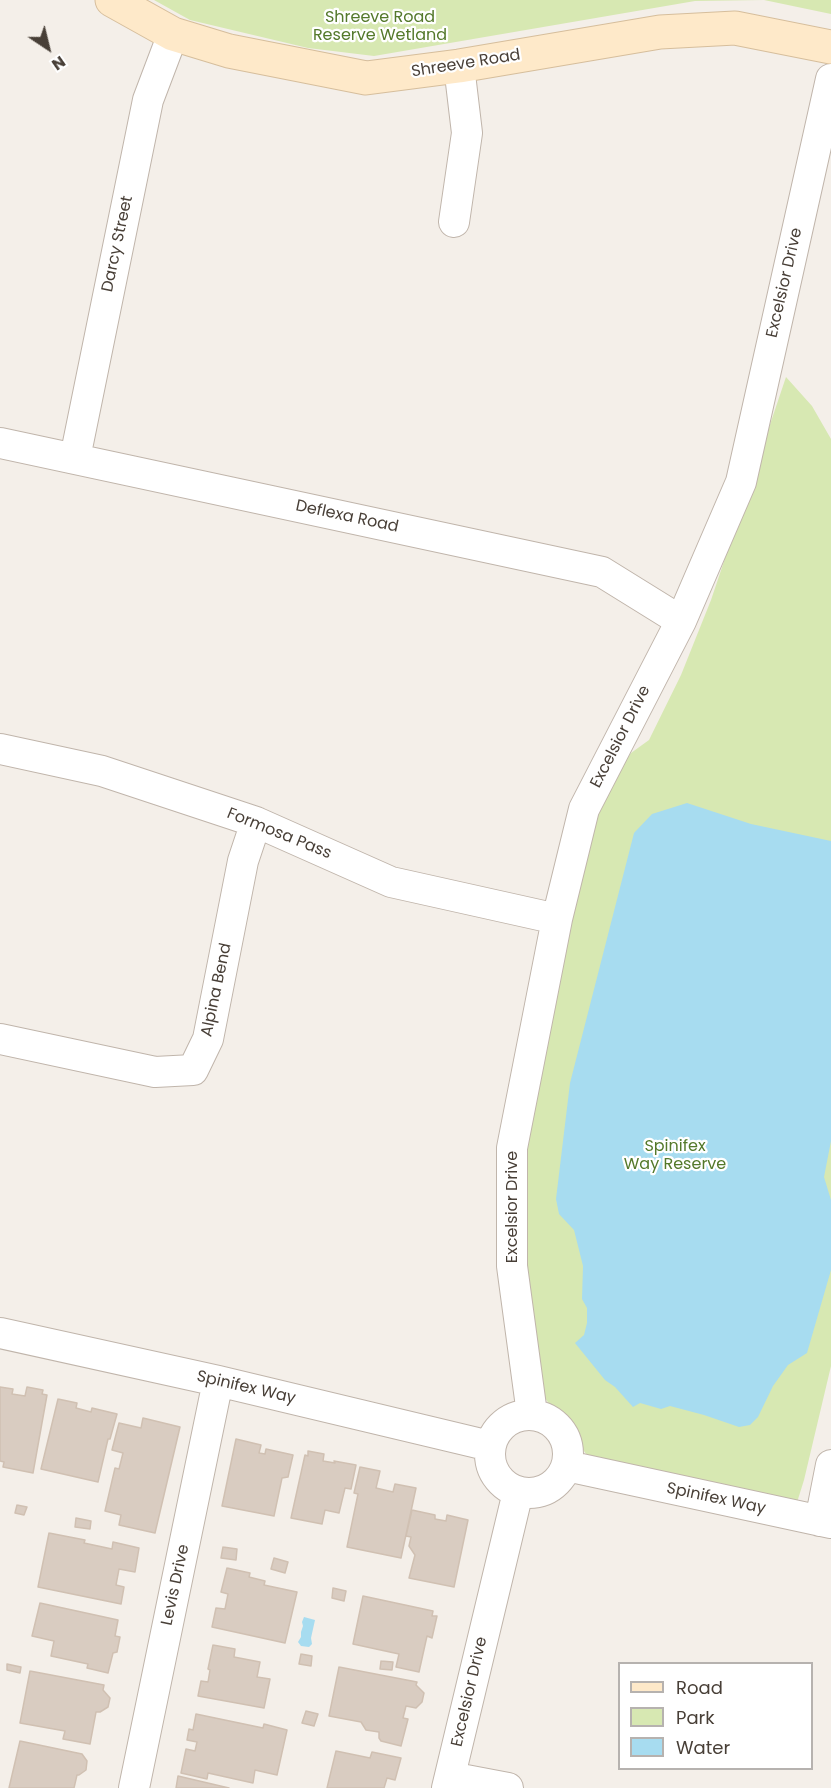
<!DOCTYPE html>
<style>
body{margin:0}
#map{position:relative;width:831px;height:1788px;overflow:hidden;background:#f4efe9;font-family:Poppins,sans-serif}
canvas{display:block}
.legend{position:absolute;left:618px;top:1662px;width:195px;height:108px;box-sizing:border-box;background:#fff;border:2px solid #b6b2af;margin:0;padding:8px 10px;list-style:none;font-size:18px;color:#483f37}
.legend li{display:flex;align-items:center;gap:12px;height:30px}
.legend b{width:30px;border:2px solid #b6b2af}
.north{position:absolute;left:18px;top:18px;width:60px;height:60px;-webkit-text-stroke:4px #fff;paint-order:stroke;rotate:145deg;font-size:16px;font-weight:700;line-height:24px;text-align:center;color:#483f37}
.north::after{content:'';display:block;margin:auto;width:21px;height:27px;background:#483f37;clip-path:polygon(50% 0,100% 100%,50% 72%,0 100%)}
</style>
<div id="map">
<canvas width="831" height="1788"></canvas>
<ul class="legend">
<li><b style="height:8px;background:#fee9c9"></b>Road</li>
<li><b style="height:16px;background:#d7e8b2"></b>Park</li>
<li><b style="height:16px;background:#a7dcf0"></b>Water</li>
</ul>
<div class="north">N</div>
</div>
<script>
const ctx = document.querySelector('canvas').getContext('2d');
ctx.lineJoin = 'round';
function fill(path, color) {
  ctx.fillStyle = color;
  ctx.fill(path, 'evenodd');
}
function poly(rows) {
  const path = new Path2D();
  for (const r of rows) {
    if (r.length === 3) {
      path.moveTo(r[0] + r[2], r[1]);
      path.arc(r[0], r[1], r[2], 0, 2 * Math.PI);
      continue;
    }
    path.moveTo(r[0], r[1]);
    for (let i = 2; i < r.length; i += 2) path.lineTo(r[i], r[i + 1]);
  }
  return path;
}
function strokePath(path, color, width, dash) {
  ctx.strokeStyle = color;
  ctx.lineWidth = width;
  ctx.lineCap = dash ? 'butt' : 'round';
  ctx.setLineDash(dash || []);
  ctx.stroke(path);
}
function write(font, color, halo, rows, align = 'center') {
  ctx.font = font + ' Poppins,sans-serif';
  ctx.lineWidth = 4.5;
  ctx.setLineDash([]);
  ctx.textBaseline = 'middle';
  ctx.strokeStyle = halo;
  ctx.fillStyle = color;
  for (const [text, x, y, turn = 0] of rows) {
    ctx.save();
    ctx.translate(x, y);
    ctx.rotate((+turn || 0) * Math.PI / 180);
    ctx.textAlign = isNaN(turn) ? turn : align;
    if (halo) ctx.strokeText(text, 0, 0);
    ctx.fillText(text, 0, 0);
    ctx.restore();
  }
}
const green = poly([
 [154,0,831,0,831,14,764,0,695,1,374,56,308,48,190,20],
 [786,377,812,406,831,439,831,1366,804,1480,794,1512,595,1466,533,1382,518,1149,596,801,631,753,649,740,681,675,711,600]
]);
const water = poly([
 [687,803,751,824,831,841,831,1141,824,1177,831,1200,831,1270,807,1353,788,1365,773,1386,758,1417,750,1425,739,1427,704,1415,670,1406,661,1409,640,1403,633,1407,615,1387,605,1380,575,1343,584,1335,587,1323,587,1308,582,1299,583,1266,574,1230,559,1214,556,1199,570,1083,634,833,652,814],
 [304,1617,315,1620,311,1638,312,1644,309,1647,301,1646,298,1642,301,1637,301,1632,303,1626,302,1622]
]);
const building = poly([
 [0,1387,13,1389,12,1394,25,1396,27,1387,43,1390,42,1394,47,1395,33,1473,3,1467,4,1462,0,1461,0,1387],
 [58,1399,77,1403,76,1408,91,1412,92,1408,117,1414,110,1439,108,1439,98,1482,41,1469,58,1399],
 [143,1418,180,1427,155,1533,119,1525,121,1515,105,1511,115,1468,119,1469,123,1453,112,1450,119,1423,141,1428,143,1418],
 [236,1439,261,1445,259,1453,265,1454,266,1449,293,1455,288,1477,282,1478,274,1516,222,1506,236,1439],
 [308,1451,324,1454,323,1461,335,1463,334,1461,356,1465,351,1489,345,1488,339,1513,325,1510,322,1524,291,1518,305,1455,308,1456,308,1451],
 [360,1467,380,1471,376,1488,393,1492,395,1484,416,1488,401,1558,347,1547,358,1494,354,1493,360,1467],
 [17,1505,27,1507,24,1515,15,1513,17,1505],
 [412,1510,435,1515,435,1519,446,1521,447,1515,468,1520,454,1587,409,1578,415,1555,409,1546,411,1537,406,1536,412,1510],
 [76,1518,91,1521,90,1529,75,1527,76,1518],
 [49,1533,85,1540,84,1543,112,1549,113,1542,139,1548,135,1572,119,1569,116,1585,124,1587,121,1604,38,1587,49,1533],
 [223,1547,237,1549,236,1560,221,1558,223,1547],
 [274,1558,288,1562,285,1573,271,1569,274,1558],
 [227,1568,250,1573,249,1577,265,1581,264,1585,297,1592,285,1643,212,1627,216,1608,225,1609,228,1594,221,1592,227,1568],
 [333,1588,346,1591,344,1601,332,1598,333,1588],
 [363,1596,433,1611,432,1616,437,1616,432,1638,427,1636,419,1672,396,1667,399,1654,353,1644,363,1596],
 [40,1603,118,1620,115,1636,120,1637,117,1652,113,1653,108,1673,87,1668,88,1664,51,1656,54,1641,32,1636,40,1603],
 [213,1645,235,1649,234,1657,260,1662,257,1677,270,1679,264,1708,198,1696,201,1681,208,1682,210,1670,208,1669,213,1645],
 [301,1654,312,1656,311,1666,299,1664,301,1654],
 [381,1661,393,1662,392,1670,380,1669,381,1661],
 [7,1664,21,1667,20,1673,7,1670,7,1664],
 [339,1667,417,1682,416,1685,424,1693,422,1702,416,1708,406,1706,403,1718,408,1719,401,1746,381,1741,379,1738,379,1732,366,1730,361,1722,329,1716,339,1667],
 [30,1671,104,1685,103,1690,110,1698,108,1707,100,1712,96,1712,90,1744,63,1739,65,1731,20,1723,30,1671],
 [306,1711,318,1714,314,1726,302,1723,306,1711],
 [196,1714,263,1728,264,1724,287,1730,277,1775,255,1770,253,1783,208,1773,207,1779,181,1773,186,1749,195,1751,197,1742,187,1740,189,1729,193,1730,196,1714],
 [20,1741,82,1754,87,1761,86,1770,79,1775,77,1775,74,1788,9,1788,20,1741],
 [336,1751,370,1758,372,1752,401,1758,395,1780,387,1778,384,1788,327,1788,336,1751],
 [178,1776,229,1788,176,1788,178,1776]
]);
const street = poly([
 [454,222,467,133,459,66],
 [0,443,602,572,681,621],
 [75,458,148,100,173,34],
 [0,749,102,771,256,822,391,882,557,919],
 [0,1039,155,1072,193,1070,208,1039,243,861,256,822],
 [0,1333,218,1381,490,1446],
 [532,1414,512,1266,512,1148,557,919,584,809,681,621,741,482,831,79],
 [529,1454,39],
 [567,1466,831,1523],
 [820,1521,831,1465],
 [450,1777,508,1788],
 [134,1788,218,1381],
 [447,1788,518,1492]
]);
const secondary = poly([
 [112,0,173,34,229,51,366,78,459,66,660,32,735,28,831,47]
]);
const parkNames = [
 ["Shreeve Road",380,18],
 ["Reserve Wetland",380,36],
 ["Spinifex",675,1147],
 ["Way Reserve",675,1165]
];
const streetNames = [
 ["Shreeve Road",466,64,-9],
 ["Darcy Street",118,244,-78],
 ["Excelsior Drive",785,283,-77],
 ["Deflexa Road",347,517,12],
 ["Excelsior Drive",621,737,-63],
 ["Formosa Pass",279,834,22],
 ["Alpina Bend",217,990,-78],
 ["Excelsior Drive",513,1207,-90],
 ["Spinifex Way",246,1388,13],
 ["Spinifex Way",716,1499,12],
 ["Levis Drive",176,1585,-78],
 ["Excelsior Drive",470,1692,-77]
];
fill(green, '#d7e8b2');
fill(water, '#a7dcf0');
fill(building, '#d9ccc1');
strokePath(building, '#d0c0b2', 1.5);
strokePath(street, '#c0b5ab', 32);
strokePath(secondary, '#d6be9c', 35);
strokePath(street, '#fff', 30);
strokePath(secondary, '#fee9c9', 33);
write('16px', '#54792b', '#fff', parkNames);
write('16px', '#483f37', '#fff', streetNames);
</script>
